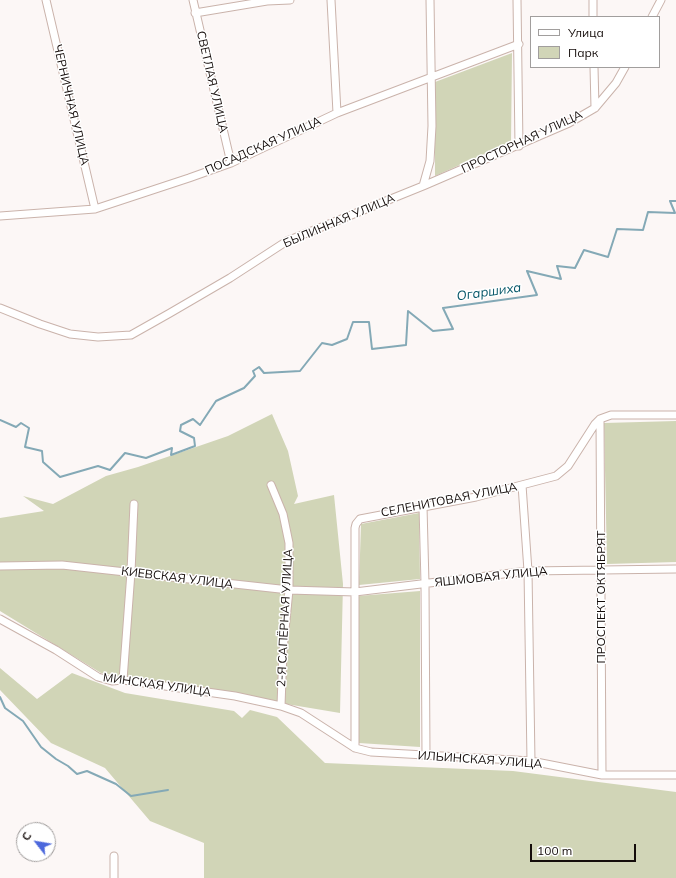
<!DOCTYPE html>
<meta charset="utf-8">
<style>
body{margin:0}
#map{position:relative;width:676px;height:878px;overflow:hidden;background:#fcf7f6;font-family:Mulish,sans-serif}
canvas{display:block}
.legend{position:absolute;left:530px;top:16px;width:130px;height:52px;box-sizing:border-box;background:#fff;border:1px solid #a19e9d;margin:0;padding:5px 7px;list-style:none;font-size:12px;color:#140c0a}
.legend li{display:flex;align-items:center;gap:8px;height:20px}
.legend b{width:20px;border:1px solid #a19e9d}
.north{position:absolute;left:16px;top:822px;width:40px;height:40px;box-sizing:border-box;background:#fff;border:1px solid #a19e9d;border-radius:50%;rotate:301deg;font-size:11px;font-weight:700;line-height:16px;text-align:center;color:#140c0a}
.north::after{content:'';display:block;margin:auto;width:14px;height:18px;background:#4c68dc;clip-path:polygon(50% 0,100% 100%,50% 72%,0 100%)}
.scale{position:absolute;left:530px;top:844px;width:106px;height:18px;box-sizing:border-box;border:2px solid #140c0a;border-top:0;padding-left:5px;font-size:12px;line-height:14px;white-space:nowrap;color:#140c0a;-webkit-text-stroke:3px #fff;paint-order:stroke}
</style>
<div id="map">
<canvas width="676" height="878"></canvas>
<ul class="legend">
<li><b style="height:5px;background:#fff"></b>Улица</li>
<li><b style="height:11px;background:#d1d5b7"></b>Парк</li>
</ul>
<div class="north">С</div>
<div class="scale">100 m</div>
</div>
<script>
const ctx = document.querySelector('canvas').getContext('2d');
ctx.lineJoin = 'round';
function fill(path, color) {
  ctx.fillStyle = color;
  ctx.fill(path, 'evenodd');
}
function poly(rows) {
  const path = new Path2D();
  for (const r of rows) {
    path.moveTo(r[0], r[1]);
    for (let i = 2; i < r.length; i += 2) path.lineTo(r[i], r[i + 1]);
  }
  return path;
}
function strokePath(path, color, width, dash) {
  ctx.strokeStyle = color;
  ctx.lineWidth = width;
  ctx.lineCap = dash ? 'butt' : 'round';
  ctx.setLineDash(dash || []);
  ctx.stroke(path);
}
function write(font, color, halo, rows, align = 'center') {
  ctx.font = font + ' Mulish,sans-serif';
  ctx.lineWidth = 3;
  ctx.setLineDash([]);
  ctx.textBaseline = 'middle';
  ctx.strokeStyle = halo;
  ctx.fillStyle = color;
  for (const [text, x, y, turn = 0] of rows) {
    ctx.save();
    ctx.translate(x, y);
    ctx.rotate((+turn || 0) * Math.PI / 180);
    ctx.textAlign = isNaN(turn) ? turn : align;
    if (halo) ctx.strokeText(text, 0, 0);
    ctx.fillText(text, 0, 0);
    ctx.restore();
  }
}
const green = poly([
 [512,53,511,142,435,176,435,82],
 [272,414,288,451,298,496,294,504,334,495,343,584,340,713,101,673,0,611,0,518,44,511,23,496,53,504,106,476,138,467,228,436],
 [676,421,676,562,607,564,604,423],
 [419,513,420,579,359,585,361,524],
 [420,591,420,747,359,743,358,596],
 [0,668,37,699,72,673,125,693,234,711,242,718,250,710,277,717,325,763,513,771,676,792,676,878,204,878,204,843,150,821,105,768,51,743,0,690]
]);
const stream = poly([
 [0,420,16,427,21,423,29,428,25,447,42,451,43,462,60,477,98,466,110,470,125,453,146,458,172,448,171,455,195,446,194,438,180,431,181,425,193,419,200,425,216,401,244,388,255,376,253,371,259,367,264,373,300,371,322,343,332,345,347,339,353,322,369,322,372,349,406,345,408,311,433,331,453,329,443,308,537,295,527,271,561,279,557,266,575,268,584,250,608,257,617,229,643,230,648,212,675,213,670,201,676,201],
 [0,697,5,708,23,721,41,747,56,759,68,766,77,774,87,771,116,784,131,796,168,790]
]);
const minor = poly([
 [46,0,95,209],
 [193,0,231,163],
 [331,0,337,113],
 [517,0,519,146],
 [593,0,593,17],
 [195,13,267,1,290,0],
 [652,17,661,0],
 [594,67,595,108],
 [423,186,569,123,595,108,616,83,625,67],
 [0,216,95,209,189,178,231,163,337,113,519,44],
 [0,308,40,324,70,334,98,337,131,335,170,313,230,278,287,241,423,186,430,161,432,126,430,0],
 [600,419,602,775],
 [271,485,283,514,289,543,289,590,283,650,281,706],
 [522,485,528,571,531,761],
 [423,506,425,584,426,756],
 [0,566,62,565,289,590,355,592,528,571,676,569],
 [0,619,56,650,98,677,112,681,123,680,235,696,281,706,301,713,355,748,371,752,531,761,602,775,676,775],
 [123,680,131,572,134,504],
 [355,748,355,528,356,524,360,519,476,497,556,476,568,466,595,424,600,419,611,415,676,415],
 [114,878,114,856]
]);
const streetNames = [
 ["СВЕТЛАЯ УЛИЦА",212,82,77],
 ["ЧЕРНИЧНАЯ УЛИЦА",71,105,77],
 ["ПРОСТОРНАЯ УЛИЦА",522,142,-25],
 ["ПОСАДСКАЯ УЛИЦА",263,146,-24],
 ["БЫЛИННАЯ УЛИЦА",339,221,-23],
 ["СЕЛЕНИТОВАЯ УЛИЦА",449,500,-11],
 ["ЯШМОВАЯ УЛИЦА",491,577,-6],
 ["КИЕВСКАЯ УЛИЦА",177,578,7],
 ["ПРОСПЕКТ ОКТЯБРЯТ",601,597,-90],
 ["2-Я САПЁРНАЯ УЛИЦА",285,618,-87],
 ["МИНСКАЯ УЛИЦА",157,685,8],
 ["ИЛЬИНСКАЯ УЛИЦА",480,760,4]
];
const waterNames = [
 ["Огаршиха",489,292,-8]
];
fill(green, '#d1d5b7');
strokePath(stream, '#84a9b6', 2);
strokePath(minor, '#cab3ab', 9);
strokePath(minor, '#fff', 7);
write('12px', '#140c0a', '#fff', streetNames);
write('italic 13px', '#075769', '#fff', waterNames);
</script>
